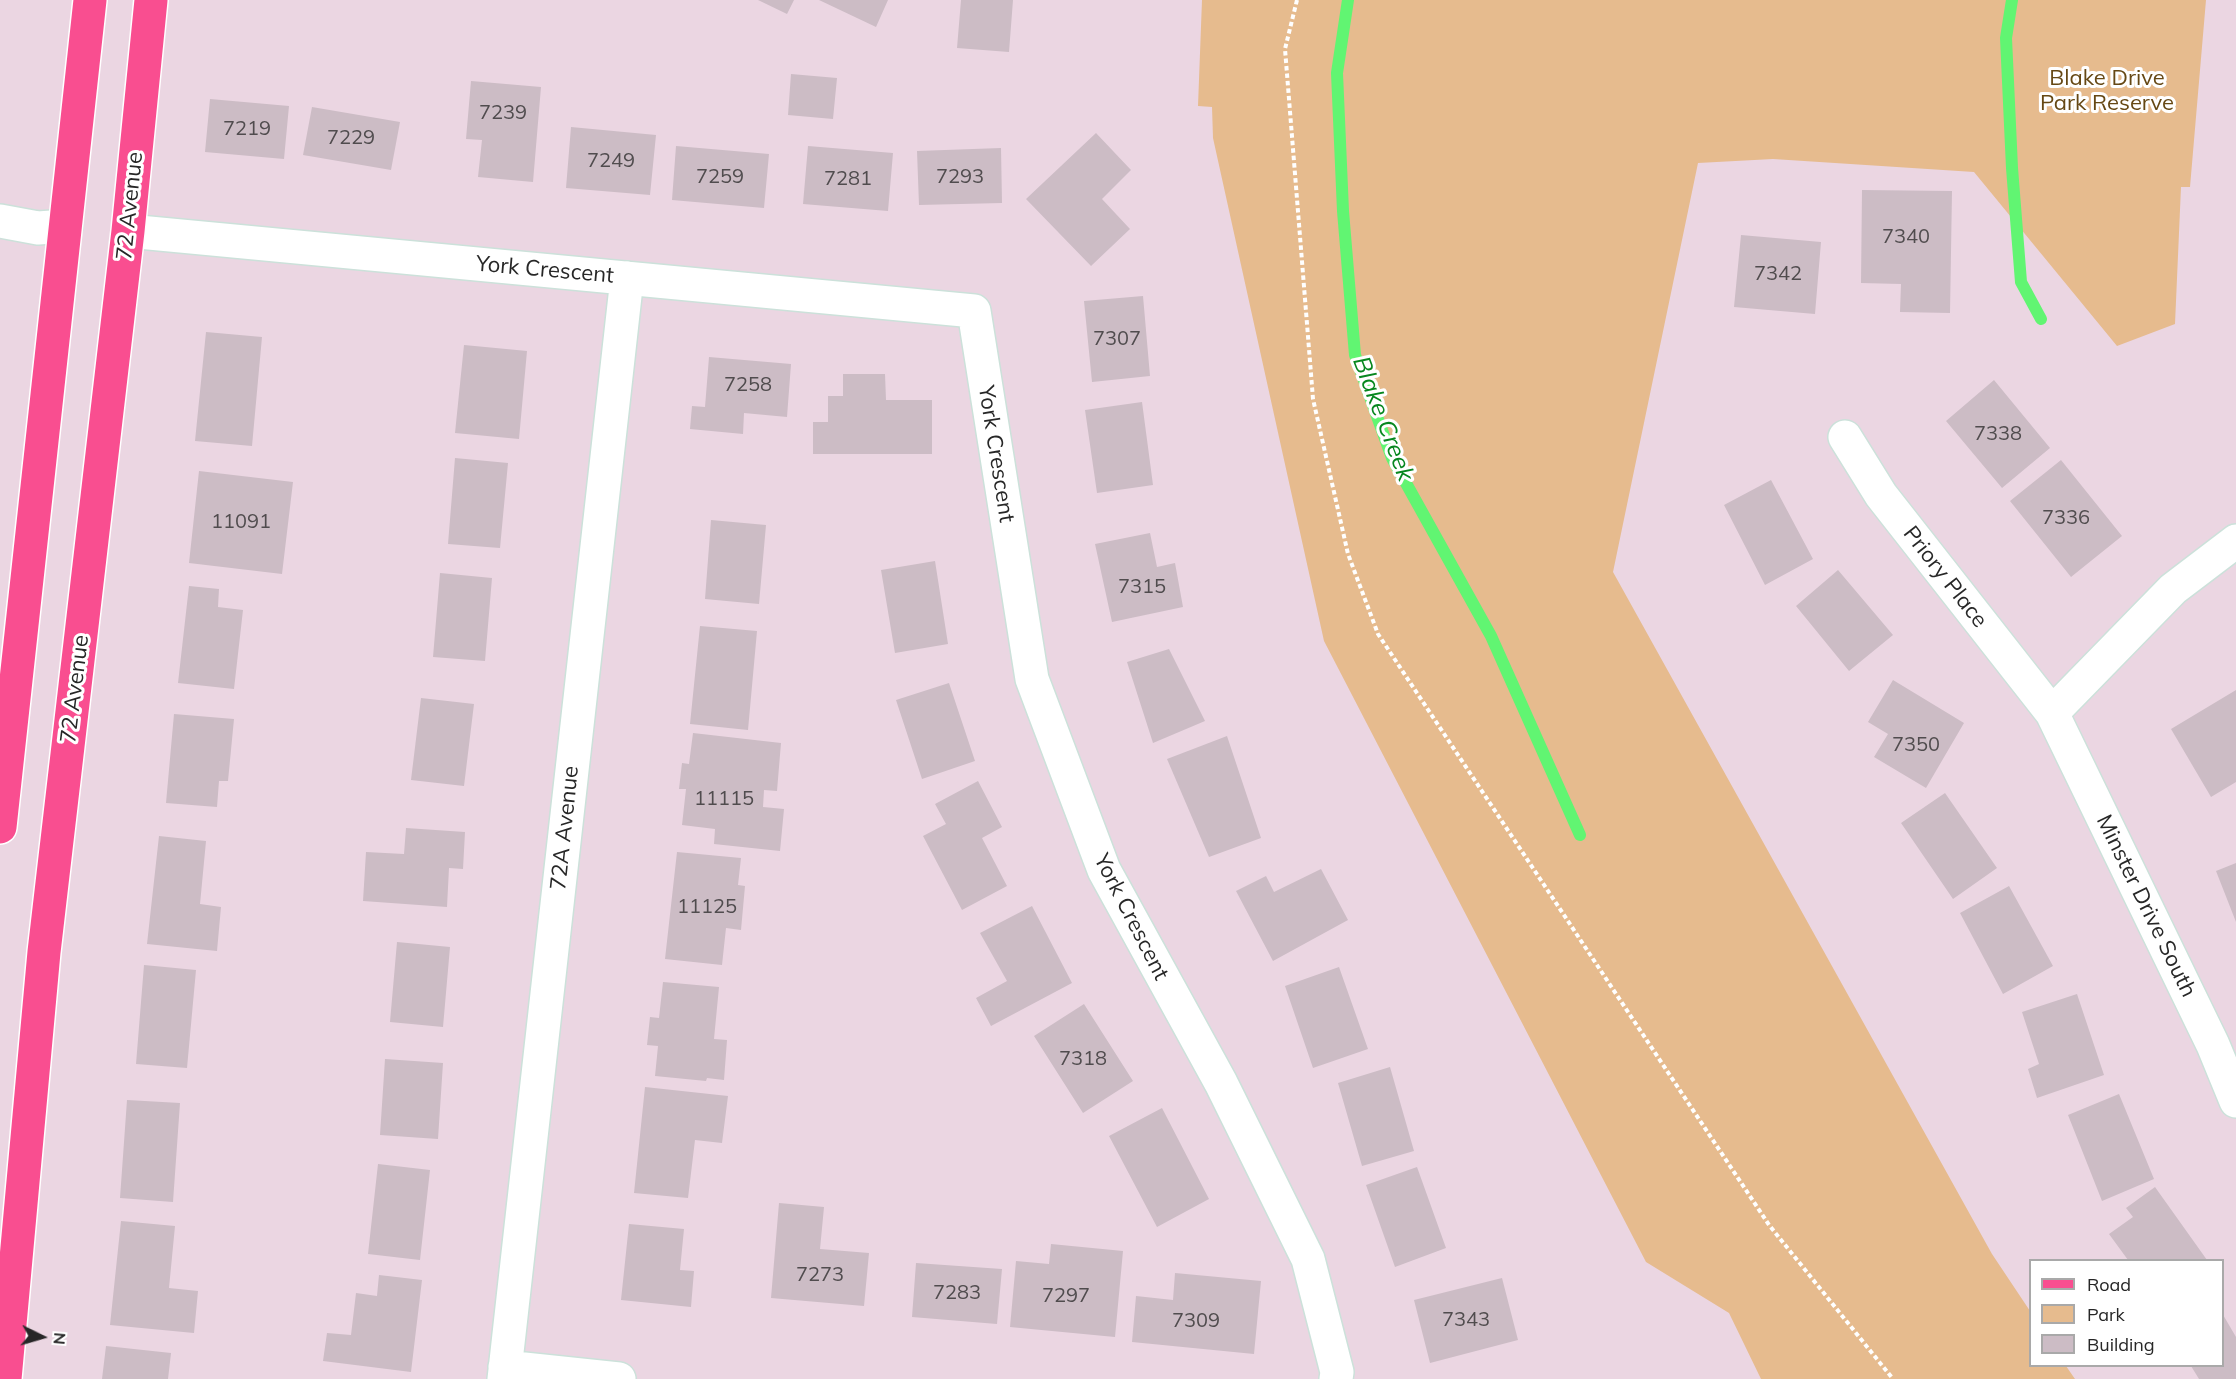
<!DOCTYPE html>
<style>
body{margin:0}
#map{position:relative;width:2236px;height:1379px;overflow:hidden;background:#ebd6e2;font-family:Mulish,sans-serif}
canvas{display:block}
.legend{position:absolute;left:2029px;top:1259px;width:195px;height:108px;box-sizing:border-box;background:#fff;border:2px solid #a9a9a9;margin:0;padding:8px 10px;list-style:none;font-size:18px;color:#272727}
.legend li{display:flex;align-items:center;gap:12px;height:30px}
.legend b{width:30px;border:2px solid #a9a9a9}
.north{position:absolute;left:12px;top:1307px;width:60px;height:60px;-webkit-text-stroke:4px #fff;paint-order:stroke;rotate:95deg;font-size:16px;font-weight:700;line-height:24px;text-align:center;color:#272727}
.north::after{content:'';display:block;margin:auto;width:21px;height:27px;background:#272727;clip-path:polygon(50% 0,100% 100%,50% 72%,0 100%)}
</style>
<div id="map">
<canvas width="2236" height="1379"></canvas>
<ul class="legend">
<li><b style="height:8px;background:#f94e90"></b>Road</li>
<li><b style="height:16px;background:#e6bb8e"></b>Park</li>
<li><b style="height:16px;background:#ccbcc5"></b>Building</li>
</ul>
<div class="north">N</div>
</div>
<script>
const ctx = document.querySelector('canvas').getContext('2d');
ctx.lineJoin = 'round';
function fill(path, color) {
  ctx.fillStyle = color;
  ctx.fill(path, 'evenodd');
}
function poly(rows) {
  const path = new Path2D();
  for (const r of rows) {
    path.moveTo(r[0], r[1]);
    for (let i = 2; i < r.length; i += 2) path.lineTo(r[i], r[i + 1]);
  }
  return path;
}
function strokePath(path, color, width, dash) {
  ctx.strokeStyle = color;
  ctx.lineWidth = width;
  ctx.lineCap = dash ? 'butt' : 'round';
  ctx.setLineDash(dash || []);
  ctx.stroke(path);
}
function write(font, color, halo, rows, align = 'center') {
  ctx.font = font + ' Mulish,sans-serif';
  ctx.lineWidth = 6;
  ctx.setLineDash([]);
  ctx.textBaseline = 'middle';
  ctx.strokeStyle = halo;
  ctx.fillStyle = color;
  for (const [text, x, y, turn = 0] of rows) {
    ctx.save();
    ctx.translate(x, y);
    ctx.rotate((+turn || 0) * Math.PI / 180);
    ctx.textAlign = isNaN(turn) ? turn : align;
    if (halo) ctx.strokeText(text, 0, 0);
    ctx.fillText(text, 0, 0);
    ctx.restore();
  }
}
const green = poly([
 [1202,0,2206,0,2190,187,2181,187,2175,324,2117,346,1974,172,1773,159,1698,163,1613,572,1992,1254,2030,1311,2030,1366,2066,1366,2075,1379,1761,1379,1729,1313,1646,1262,1324,641,1213,138,1212,107,1198,106]
]);
const stream = poly([
 [1348,0,1337,73,1343,211,1355,355,1392,458,1491,636,1580,835],
 [2012,0,2006,38,2012,168,2021,282,2041,319]
]);
const building = poly([
 [758,0,794,0,787,14],
 [819,0,888,0,876,27],
 [961,0,1013,0,1009,52,957,48],
 [791,74,837,78,833,119,788,115],
 [471,81,541,87,533,182,478,177,482,140,466,139],
 [210,99,289,106,284,159,205,152],
 [312,107,400,122,391,170,303,155],
 [571,127,656,135,650,195,566,188],
 [1096,133,1131,170,1102,199,1130,229,1091,266,1026,199],
 [676,146,769,154,764,208,672,200],
 [808,146,893,153,888,211,803,204],
 [1001,148,1002,203,919,205,917,151],
 [1862,190,1952,191,1950,313,1900,312,1901,284,1861,283],
 [1741,235,1821,242,1815,314,1734,307],
 [1143,296,1150,376,1092,382,1084,301],
 [206,332,262,337,252,446,195,441],
 [464,345,527,351,519,439,455,433],
 [709,357,791,364,787,417,744,413,743,434,690,429,692,406,705,407],
 [843,374,885,374,886,400,932,400,932,454,813,454,813,422,828,422,828,396,843,396],
 [1994,380,2050,448,2002,488,1946,421],
 [1142,402,1153,485,1097,493,1085,410],
 [455,458,508,463,500,548,448,544],
 [2061,460,2122,536,2071,577,2010,501],
 [199,471,293,482,282,574,189,563],
 [1771,480,1813,559,1765,585,1724,505],
 [711,520,766,525,759,604,705,599],
 [1150,533,1157,567,1175,563,1183,607,1112,622,1095,544],
 [935,561,948,644,895,653,881,570],
 [1838,570,1893,635,1849,671,1796,606],
 [440,573,492,578,485,661,433,657],
 [189,586,219,589,218,607,243,610,234,689,178,683],
 [700,626,757,631,748,730,690,724],
 [1169,649,1205,721,1153,743,1127,662],
 [1893,680,1964,723,1926,788,1874,757,1888,734,1868,722],
 [949,683,975,761,922,779,896,700],
 [2236,690,2236,782,2211,797,2171,729],
 [421,698,474,704,464,786,411,780],
 [174,714,234,719,228,781,219,781,217,807,166,803],
 [693,733,781,743,777,791,764,790,763,807,784,809,780,851,714,844,715,829,682,825,686,789,679,789,682,763,689,764],
 [1227,736,1261,838,1209,857,1167,759],
 [978,781,1002,827,982,838,1007,886,962,910,923,836,946,824,935,804],
 [1945,793,1997,868,1953,899,1901,823],
 [406,828,465,832,463,869,449,868,447,907,363,901,366,852,404,854],
 [159,836,206,841,200,904,221,907,217,951,147,944],
 [677,852,741,858,738,885,745,886,741,930,726,928,722,965,665,959],
 [2236,863,2236,922,2216,871],
 [1321,869,1348,920,1273,961,1236,891,1266,876,1274,892],
 [2009,886,2053,966,2003,994,1960,913],
 [1032,906,1072,983,991,1026,976,998,1007,981,980,933],
 [397,942,450,947,443,1027,390,1022],
 [144,965,196,970,187,1068,136,1064],
 [1339,967,1368,1049,1313,1068,1285,986],
 [663,982,719,987,714,1039,727,1040,724,1080,707,1078,706,1081,655,1076,658,1046,647,1045,650,1017,659,1018],
 [2077,994,2104,1075,2037,1098,2028,1069,2039,1064,2022,1012],
 [1084,1004,1133,1081,1083,1113,1034,1036],
 [385,1059,443,1063,438,1139,380,1135],
 [1390,1067,1414,1151,1362,1166,1338,1083],
 [645,1087,728,1096,722,1143,695,1140,688,1198,634,1193],
 [2119,1094,2154,1179,2102,1201,2068,1115],
 [127,1100,180,1103,173,1202,120,1198],
 [1162,1108,1209,1199,1157,1227,1109,1136],
 [378,1164,430,1170,420,1260,368,1254],
 [1417,1167,1446,1248,1395,1267,1366,1185],
 [2155,1187,2207,1260,2128,1260,2109,1234,2133,1217,2126,1208],
 [779,1203,824,1207,820,1249,869,1253,864,1306,771,1298],
 [121,1221,175,1226,169,1288,198,1291,194,1333,110,1325],
 [629,1224,684,1229,680,1270,694,1271,691,1307,621,1300],
 [1051,1244,1123,1251,1115,1337,1010,1327,1016,1261,1049,1264],
 [916,1263,1002,1269,997,1324,912,1317],
 [1175,1273,1261,1281,1254,1354,1132,1342,1136,1296,1173,1300],
 [379,1275,422,1280,411,1372,323,1361,327,1333,351,1335,356,1293,377,1296],
 [1502,1278,1518,1340,1430,1363,1414,1300],
 [2222,1313,2236,1337,2236,1379,2199,1379,2191,1366,2222,1366],
 [106,1346,171,1353,168,1379,102,1379]
]);
const path = poly([
 [1297,0,1285,49,1313,399,1348,554,1378,634,1769,1225,1893,1379]
]);
const minor = poly([
 [0,221,38,228,66,226],
 [128,231,974,311,1032,679,1104,870,1221,1083,1308,1259,1337,1372,1336,1379],
 [1845,437,1881,495,2052,713,2213,1045,2236,1101],
 [2052,713,2173,589,2236,541],
 [505,1367,619,1379],
 [504,1379,627,278]
]);
const major = poly([
 [0,827,90,0],
 [5,1379,44,952,128,231,151,0]
]);
const numberNames = [
 ["7239",503,113],
 ["7219",247,129],
 ["7229",351,138],
 ["7249",611,161],
 ["7259",720,177],
 ["7293",960,177],
 ["7281",848,179],
 ["7340",1906,237],
 ["7342",1778,274],
 ["7307",1117,339],
 ["7258",748,385],
 ["7338",1998,434],
 ["7336",2066,518],
 ["11091",241,522],
 ["7315",1142,587],
 ["7350",1916,745],
 ["11115",724,799],
 ["11125",707,907],
 ["7318",1083,1059],
 ["7273",820,1275],
 ["7283",957,1293],
 ["7297",1066,1296],
 ["7343",1466,1320],
 ["7309",1196,1321]
];
const parkNames = [
 ["Blake Drive",2107,78],
 ["Park Reserve",2107,103]
];
const streetNames = [
 ["72 Avenue",130,206,-84],
 ["York Crescent",545,270,5],
 ["York Crescent",996,454,81],
 ["Priory Place",1945,577,52],
 ["72 Avenue",75,689,-83],
 ["72A Avenue",565,828,-84],
 ["Minster Drive South",2146,906,64],
 ["York Crescent",1131,917,63]
];
const waterNames = [
 ["Blake Creek",1383,419,69]
];
fill(green, '#e6bb8e');
strokePath(stream, '#61f572', 12);
fill(building, '#ccbcc5');
strokePath(minor, '#cce1da', 36);
strokePath(major, '#fff', 36);
strokePath(path, '#fff', 4, [4.5, 3]);
strokePath(minor, '#fff', 33);
strokePath(major, '#f94e90', 33);
write('20px', '#504c4e', null, numberNames);
write('22px', '#664814', '#fff', parkNames);
write('22px', '#272727', '#fff', streetNames);
write('italic 24px', '#07871f', '#fff', waterNames);
</script>
